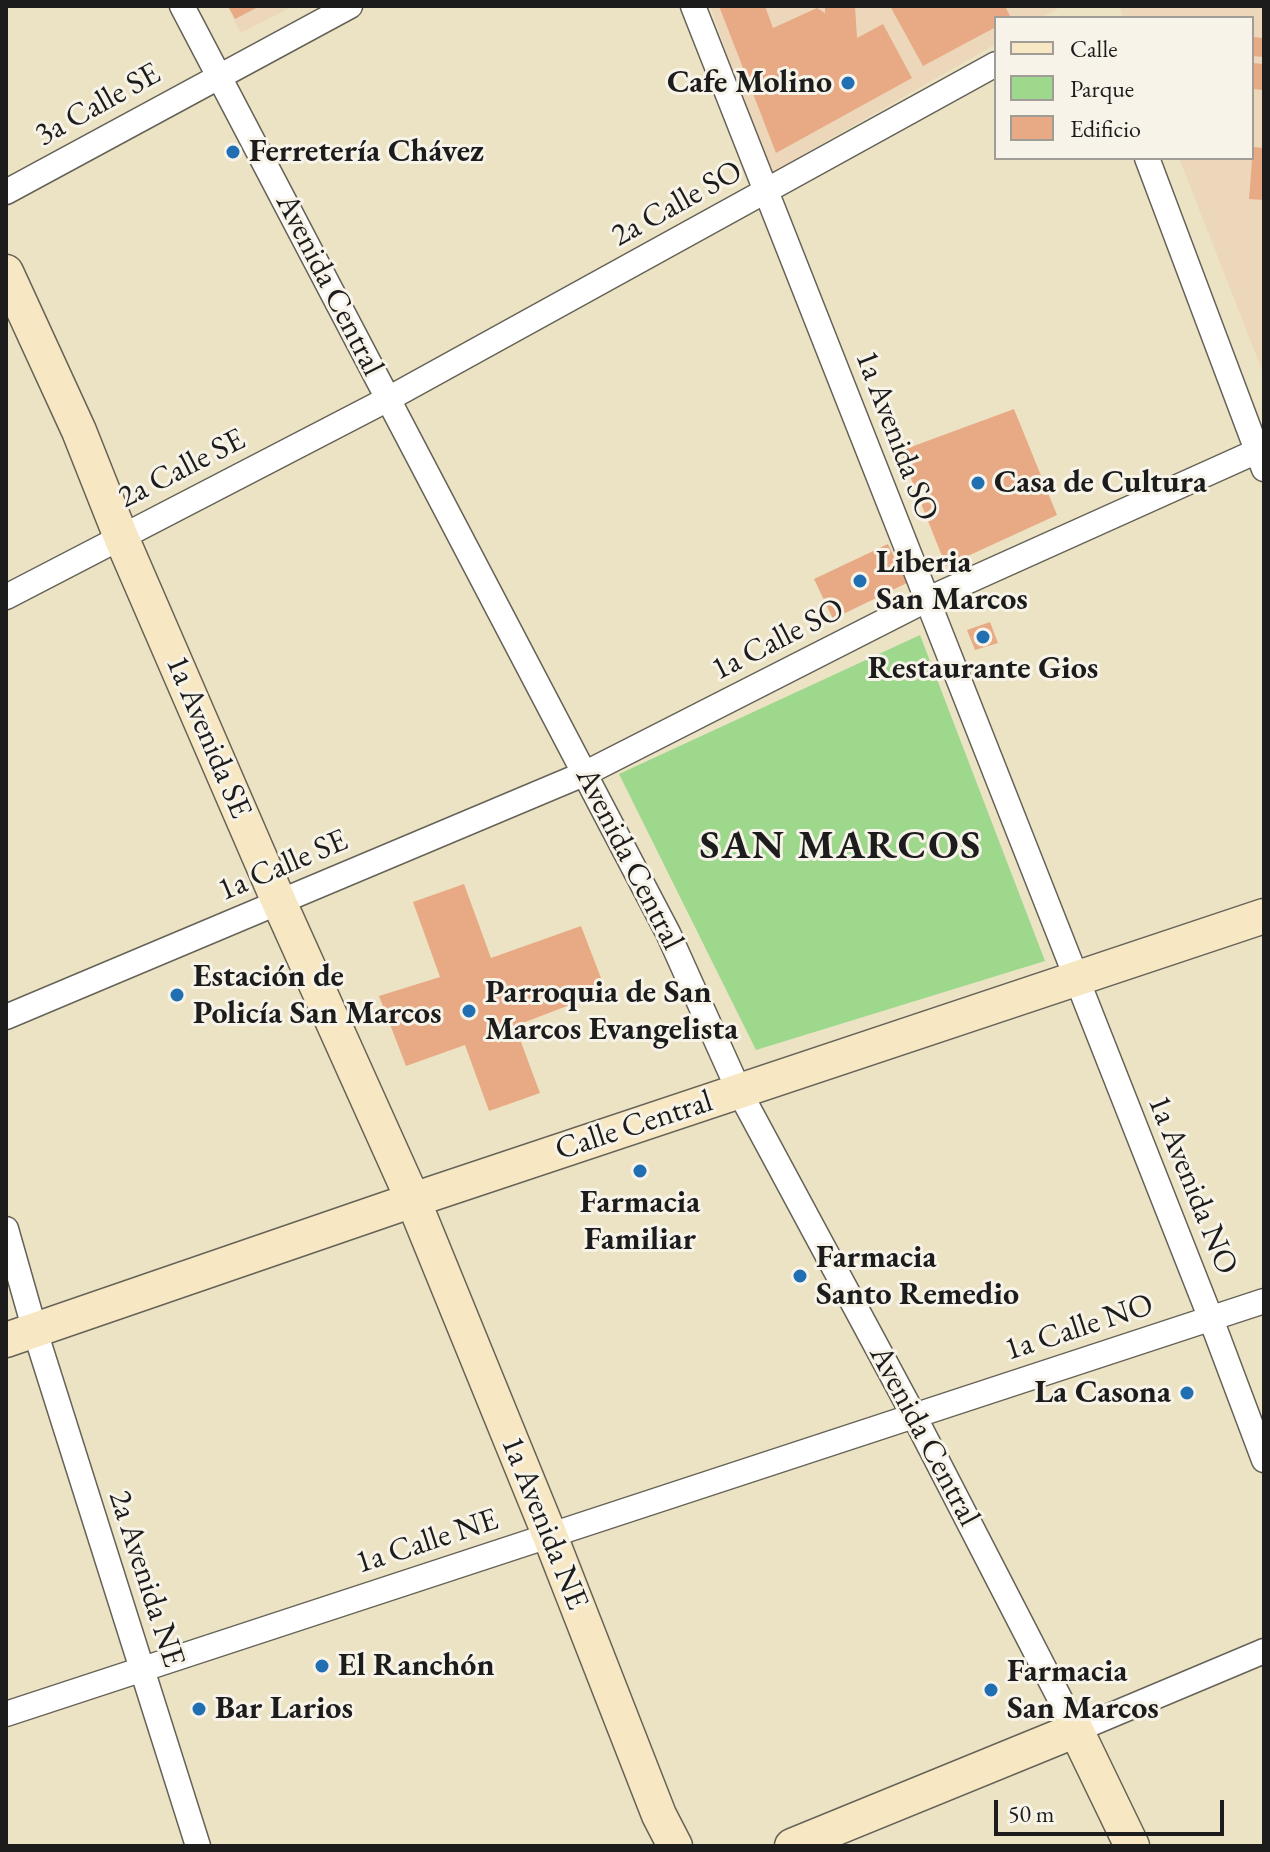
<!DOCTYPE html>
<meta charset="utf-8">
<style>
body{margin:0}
#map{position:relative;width:1270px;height:1852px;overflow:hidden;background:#ece3c4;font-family:"EB Garamond",serif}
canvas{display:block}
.frame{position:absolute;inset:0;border:8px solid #1c1c1c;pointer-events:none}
.legend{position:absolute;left:994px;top:16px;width:260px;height:144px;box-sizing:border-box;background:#f7f3e8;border:2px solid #9f9d96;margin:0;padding:10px 14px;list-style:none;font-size:24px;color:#1c1c1c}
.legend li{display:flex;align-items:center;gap:16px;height:40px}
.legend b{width:40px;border:2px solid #9f9d96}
.scale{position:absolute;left:994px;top:1800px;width:230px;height:36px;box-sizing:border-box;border:4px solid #1c1c1c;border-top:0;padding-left:10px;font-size:24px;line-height:28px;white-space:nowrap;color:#1c1c1c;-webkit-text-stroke:6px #f7f3e8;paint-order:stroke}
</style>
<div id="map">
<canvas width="1270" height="1852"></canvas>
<div class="frame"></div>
<ul class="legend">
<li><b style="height:10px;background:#f7e8c3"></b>Calle</li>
<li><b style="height:22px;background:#9dd88c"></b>Parque</li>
<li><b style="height:22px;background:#e8aa85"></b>Edificio</li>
</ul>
<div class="scale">50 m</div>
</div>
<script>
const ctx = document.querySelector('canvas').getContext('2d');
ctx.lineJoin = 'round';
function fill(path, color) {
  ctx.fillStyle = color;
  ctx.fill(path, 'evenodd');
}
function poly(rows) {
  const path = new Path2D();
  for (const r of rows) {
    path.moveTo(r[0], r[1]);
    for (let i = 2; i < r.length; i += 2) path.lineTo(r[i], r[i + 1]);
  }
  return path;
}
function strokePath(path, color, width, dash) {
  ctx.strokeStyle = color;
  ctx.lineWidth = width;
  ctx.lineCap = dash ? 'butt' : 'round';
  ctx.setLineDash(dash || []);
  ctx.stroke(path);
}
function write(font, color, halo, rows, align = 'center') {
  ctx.font = font + ' "EB Garamond",serif';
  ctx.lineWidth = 6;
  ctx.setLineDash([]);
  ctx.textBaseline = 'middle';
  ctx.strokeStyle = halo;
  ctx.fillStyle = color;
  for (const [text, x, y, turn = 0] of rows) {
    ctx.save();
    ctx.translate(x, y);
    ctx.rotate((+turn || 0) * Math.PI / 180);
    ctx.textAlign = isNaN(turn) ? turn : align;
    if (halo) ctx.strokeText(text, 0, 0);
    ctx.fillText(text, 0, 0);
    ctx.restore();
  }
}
const built = poly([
 [227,6,293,6,241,33],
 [710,6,1062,6,1041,18,996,18,996,44,769,174],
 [1119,6,1264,6,1264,375,1179,158,1252,158,1252,18,1124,18]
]);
const green = poly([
 [920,635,1045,961,756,1050,619,774]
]);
const building = poly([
 [228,6,260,6,235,19],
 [719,6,765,6,773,28,817,8,825,13,825,6,855,6,857,38,883,24,912,78,776,153],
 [890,6,1005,6,1011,18,996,18,996,27,923,66],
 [1252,37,1264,38,1264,57,1252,56],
 [1252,63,1264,64,1264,90,1252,89],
 [1253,147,1264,148,1264,200,1249,199],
 [1014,409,1057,515,946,566,900,451],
 [888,544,907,583,833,619,814,579],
 [990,622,998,643,975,650,967,630],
 [464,884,491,958,581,926,606,991,515,1026,540,1093,489,1111,465,1045,406,1066,379,996,440,977,413,902]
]);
const street = poly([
 [182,6,668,933,739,1091,914,1416,1076,1730,1264,1651],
 [693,6,1211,1319,1264,1460],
 [1147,158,1264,469],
 [6,192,350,6],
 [6,597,388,399,996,64],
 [6,1017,586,773,926,600,1264,448],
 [6,1229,35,1331,198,1846],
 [6,1714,1264,1301]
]);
const secondary = poly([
 [6,272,79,431,121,537,279,902,413,1200,550,1536,659,1815,675,1846],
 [6,1340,413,1200,1264,916],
 [792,1846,1076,1730,1132,1846]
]);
const markers = [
 [848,83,8,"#1f6fb2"],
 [233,152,8,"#1f6fb2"],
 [978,483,8,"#1f6fb2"],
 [860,581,8,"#1f6fb2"],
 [983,637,8,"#1f6fb2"],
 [177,995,8,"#1f6fb2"],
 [469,1011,8,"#1f6fb2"],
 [640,1171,8,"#1f6fb2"],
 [800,1276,8,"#1f6fb2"],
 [1187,1393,8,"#1f6fb2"],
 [322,1666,8,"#1f6fb2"],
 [991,1690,8,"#1f6fb2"],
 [199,1709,8,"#1f6fb2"]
];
const poiNames = [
 ["Cafe Molino",832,83,"right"],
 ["Ferretería Chávez",249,152],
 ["Casa de Cultura",994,483],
 ["Liberia",876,563],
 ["San Marcos",876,600],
 ["Restaurante Gios",983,669,"center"],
 ["Estación de",193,977],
 ["Policía San Marcos",193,1014],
 ["Parroquia de San",485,993],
 ["Marcos Evangelista",485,1030],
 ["Farmacia",640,1203,"center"],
 ["Familiar",640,1240,"center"],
 ["Farmacia",816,1258],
 ["Santo Remedio",816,1295],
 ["La Casona",1171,1393,"right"],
 ["El Ranchón",338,1666],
 ["Farmacia",1007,1672],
 ["San Marcos",1007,1709],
 ["Bar Larios",215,1709]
];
const streetNames = [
 ["3a Calle SE",98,105,-29],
 ["2a Calle SO",677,204,-29],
 ["Avenida Central",329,285,63],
 ["1a Avenida SO",896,436,69],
 ["2a Calle SE",182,469,-27],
 ["1a Calle SO",778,640,-27],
 ["1a Avenida SE",208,737,67],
 ["Avenida Central",629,859,63],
 ["1a Calle SE",283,866,-23],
 ["Calle Central",634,1126,-18],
 ["1a Avenida NO",1192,1185,68],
 ["1a Calle NO",1079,1328,-18],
 ["Avenida Central",924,1436,62],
 ["1a Avenida NE",544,1523,68],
 ["1a Calle NE",427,1542,-18],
 ["2a Avenida NE",146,1579,72]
];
const districtNames = [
 ["SAN MARCOS",841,847]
];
fill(built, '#edd7bb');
fill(green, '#9dd88c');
fill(building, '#e8aa85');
strokePath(street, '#656257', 27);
strokePath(secondary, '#656257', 37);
strokePath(street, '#fff', 24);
strokePath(secondary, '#f7e8c3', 34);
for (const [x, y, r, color] of markers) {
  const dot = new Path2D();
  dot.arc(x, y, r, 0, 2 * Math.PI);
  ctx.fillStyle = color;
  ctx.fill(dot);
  strokePath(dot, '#f7f3e8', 3);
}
write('bold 32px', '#1c1c1c', '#f7f3e8', poiNames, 'left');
write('32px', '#1c1c1c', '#f7f3e8', streetNames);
ctx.letterSpacing = '2px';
write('bold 40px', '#1c1c1c', '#f7f3e8', districtNames);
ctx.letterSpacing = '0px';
</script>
